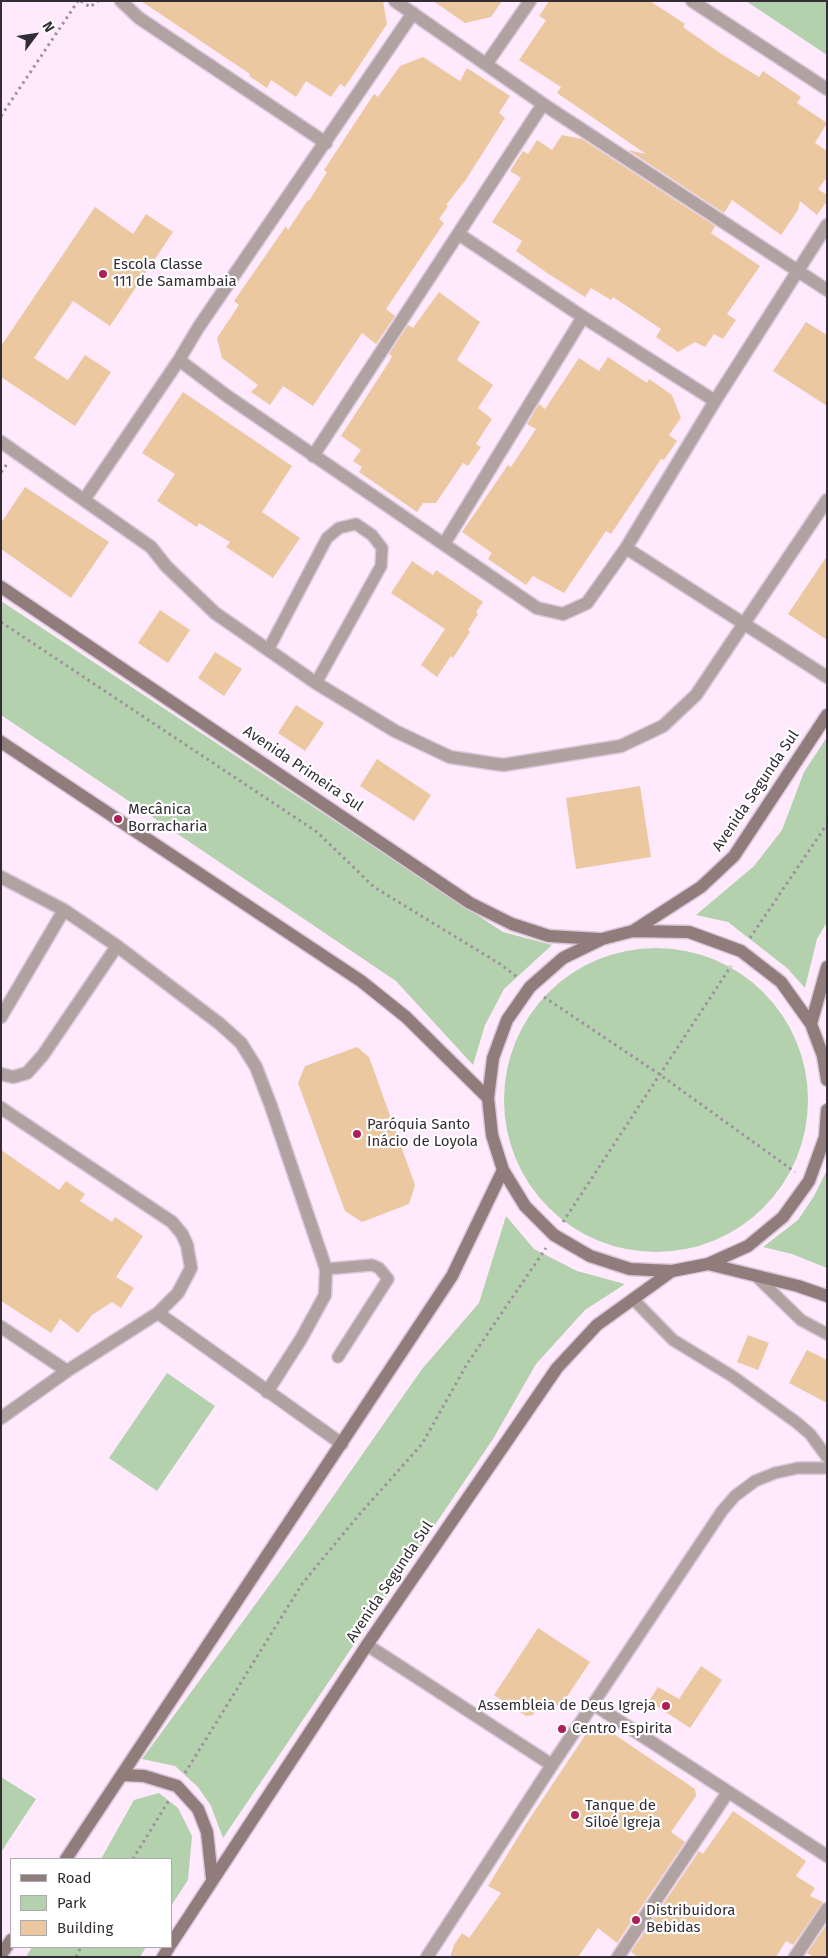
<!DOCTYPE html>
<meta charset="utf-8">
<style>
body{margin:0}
#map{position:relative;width:828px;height:1958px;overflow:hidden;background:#fee9fd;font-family:"Fira Sans",sans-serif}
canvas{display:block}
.frame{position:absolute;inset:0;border:2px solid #352d35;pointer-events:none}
.legend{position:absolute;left:10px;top:1858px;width:162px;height:90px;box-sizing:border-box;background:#fff;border:1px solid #aeabae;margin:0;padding:6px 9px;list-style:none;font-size:15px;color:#352d35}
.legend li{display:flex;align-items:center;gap:10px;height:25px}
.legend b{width:25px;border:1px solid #aeabae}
.north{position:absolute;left:10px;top:10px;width:50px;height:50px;-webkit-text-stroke:4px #fff;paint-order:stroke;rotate:59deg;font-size:14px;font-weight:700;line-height:20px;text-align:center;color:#352d35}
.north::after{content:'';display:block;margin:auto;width:18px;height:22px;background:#352d35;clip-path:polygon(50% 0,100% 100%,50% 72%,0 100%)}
</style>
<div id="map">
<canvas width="828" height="1958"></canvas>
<div class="frame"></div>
<ul class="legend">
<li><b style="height:6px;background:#907d7b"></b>Road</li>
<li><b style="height:14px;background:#b4d1ad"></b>Park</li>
<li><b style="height:14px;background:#ebc89f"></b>Building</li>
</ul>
<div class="north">N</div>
</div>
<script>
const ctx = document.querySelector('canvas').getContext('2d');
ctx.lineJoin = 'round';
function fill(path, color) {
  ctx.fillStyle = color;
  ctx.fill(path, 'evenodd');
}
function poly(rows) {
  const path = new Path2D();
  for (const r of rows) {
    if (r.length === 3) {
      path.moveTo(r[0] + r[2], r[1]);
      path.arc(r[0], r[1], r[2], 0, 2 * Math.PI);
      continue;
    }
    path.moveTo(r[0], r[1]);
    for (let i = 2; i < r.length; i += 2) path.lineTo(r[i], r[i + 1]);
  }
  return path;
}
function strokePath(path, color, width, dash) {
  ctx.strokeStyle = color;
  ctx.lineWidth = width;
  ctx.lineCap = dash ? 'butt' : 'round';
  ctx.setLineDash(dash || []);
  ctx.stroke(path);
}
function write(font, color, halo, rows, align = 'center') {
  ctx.font = font + ' "Fira Sans",sans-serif';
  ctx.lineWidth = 4.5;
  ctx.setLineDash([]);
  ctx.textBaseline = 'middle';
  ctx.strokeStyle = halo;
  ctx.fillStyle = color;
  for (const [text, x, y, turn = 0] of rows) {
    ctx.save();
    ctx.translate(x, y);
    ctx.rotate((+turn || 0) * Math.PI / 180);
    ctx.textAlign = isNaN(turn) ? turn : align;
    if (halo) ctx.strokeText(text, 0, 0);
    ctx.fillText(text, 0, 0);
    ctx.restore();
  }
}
const green = poly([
 [746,1,827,1,827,55],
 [1,601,503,932,552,945,504,989,485,1025,473,1065,396,981,1,715],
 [827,737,827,922,817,939,805,988,787,968,728,922,696,915,754,866,782,830,804,772],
 [656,1100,152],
 [827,1170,827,1268,792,1254,763,1247,798,1220,814,1196],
 [506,1216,534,1249,577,1271,625,1284,585,1310,536,1364,493,1439,223,1838,211,1806,198,1787,175,1766,142,1759,304,1538,422,1369,479,1303],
 [167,1373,215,1406,157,1491,109,1458],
 [1,1777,36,1799,1,1852],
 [159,1793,178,1808,192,1836,188,1880,171,1906,171,1859,101,1859,134,1800],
 [32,1947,146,1947,140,1957,26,1957]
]);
const building = poly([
 [141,1,383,1,387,24,345,87,340,84,331,97,306,81,296,97,271,80,267,88,249,76,250,74],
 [433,1,502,1,491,17,465,23],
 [549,1,650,1,685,24,683,27,720,53,759,77,763,71,801,97,797,103,827,123,815,143,827,151,827,177,818,189,827,195,827,201,817,215,800,201,798,210,781,235,732,200,724,213,628,150,646,154,557,93,561,87,519,60,546,20,539,16],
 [423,57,460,81,467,68,510,96,499,113,505,118,465,181,446,205,448,206,439,219,444,223,386,309,395,316,376,344,362,333,313,406,283,386,270,405,251,392,258,385,222,358,217,338,239,305,234,301,286,226,288,230,308,200,309,201,327,172,324,170,374,94,378,97,400,66],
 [562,135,582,139,715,226,711,233,760,266,727,314,736,320,723,339,714,334,705,347,695,342,678,352,656,337,661,329,613,297,611,300,591,288,585,297,547,273,516,251,522,241,492,222,521,178,510,171,523,151,528,154,537,140,552,150],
 [95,207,133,234,146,214,173,232,110,326,73,301,34,358,68,380,85,355,111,372,75,426,1,377,1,346],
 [439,292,480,322,457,360,493,385,478,408,492,419,476,444,481,447,468,466,463,463,436,503,423,503,417,512,359,472,362,467,353,461,361,450,341,436,389,362,392,356,389,354,408,325,413,328],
 [806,322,827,335,827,406,773,371],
 [608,357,647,383,649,379,672,395,681,418,669,435,677,441,664,460,661,459,611,534,606,531,564,593,533,576,526,585,488,559,492,553,462,532,508,465,511,467,536,429,527,424,539,404,545,409,579,358,599,371],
 [183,392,292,466,262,512,300,538,273,578,226,547,230,542,199,523,197,527,157,501,175,474,142,453],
 [25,487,109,542,71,598,1,549,1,523],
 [827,556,827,640,788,614],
 [412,561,433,575,436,570,483,602,476,612,478,614,468,630,470,632,453,658,451,656,437,677,421,665,445,629,391,593],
 [160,610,190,630,168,663,138,643],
 [215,652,242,669,224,696,198,678],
 [296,705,324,723,305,751,278,733],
 [377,759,431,795,414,821,360,786],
 [640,786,651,857,576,869,566,798],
 [357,1047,369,1057,415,1185,409,1204,362,1222,345,1211,298,1083,305,1066],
 [1,1150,59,1190,66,1181,85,1194,80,1201,112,1222,115,1217,143,1236,116,1277,134,1288,121,1308,112,1302,92,1315,78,1333,60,1319,51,1333,1,1301],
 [748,1335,769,1343,758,1370,737,1362],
 [807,1350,827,1360,827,1403,789,1383],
 [538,1628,590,1662,560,1707,545,1697,533,1715,526,1716,494,1695],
 [701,1666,722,1680,690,1728,649,1701,658,1687,679,1699],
 [602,1726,695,1789,696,1796,671,1832,685,1842,617,1943,598,1928,578,1957,450,1957,454,1945,462,1933,469,1938,501,1893,488,1886,526,1824,590,1728],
 [733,1811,806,1861,796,1876,815,1888,810,1896,823,1902,793,1945,786,1941,776,1957,638,1957,631,1952,699,1851,703,1854],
 [827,1924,827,1957,814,1957,807,1953]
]);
const path = poly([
 [81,1,90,7,98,1],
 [1,116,78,1],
 [1,472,7,464],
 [1,622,317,832,374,887,500,964,517,977],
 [750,938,827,824],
 [544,997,659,1074,795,1172],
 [563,1222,731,966],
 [185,1773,302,1584,358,1516,422,1444,467,1364,546,1248],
 [133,1859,169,1800],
 [76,1957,81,1947]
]);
const lane = poly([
 [268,650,327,538,339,528,356,524,372,535,382,548,381,566,316,683],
 [326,1269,372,1265,379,1268,388,1279,338,1357],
 [756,1276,801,1320,827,1334],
 [633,1299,673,1340,732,1376,796,1422,810,1434,827,1457],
 [593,1704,722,1511,735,1496,755,1481,775,1473,798,1468,827,1468]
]);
const street = poly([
 [121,1,139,18,326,143],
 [395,1,543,104,827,290],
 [692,1,827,89],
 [413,13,198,328,179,360,227,396,537,608,563,614,587,603,626,548,715,401,827,225],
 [487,63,530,1],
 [460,235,583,317,715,401],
 [1,442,151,547,166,566,215,613,316,683,395,731,450,757,503,765,621,746,663,726,696,695,827,500],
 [313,456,543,104],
 [84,500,179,360],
 [444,544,583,317],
 [626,548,827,677],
 [1,877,64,910,117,946,220,1024,241,1043,256,1067,271,1106,326,1269,325,1295,301,1339,267,1392],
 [1,1017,64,910],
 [1,1074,13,1077,27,1073,43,1055,117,946],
 [1,1108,172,1222,182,1234,187,1245,191,1268,178,1293,158,1313,67,1371,1,1418],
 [158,1313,342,1444],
 [1,1327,67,1371],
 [367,1645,552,1765,427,1957],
 [552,1765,593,1704,827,1856],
 [618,1957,728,1792],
 [795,1957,827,1909]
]);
const secondary = poly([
 [1,587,470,903,512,924,549,936,599,939],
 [1,742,361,981,406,1017,488,1098],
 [633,931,701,887,734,856,827,715],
 [811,1024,827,967],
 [827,1080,823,1056,811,1024,781,982,741,951,689,932,633,931,602,939,563,958,530,987,507,1020,493,1058,488,1098,492,1135,503,1170,525,1206,554,1235,590,1256,630,1269,672,1271,708,1264,748,1246,783,1217,809,1181,825,1137,827,1110],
 [708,1264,798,1286,827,1296],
 [123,1775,144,1776,177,1786,198,1809,207,1832,212,1878],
 [66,1859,452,1276,503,1170],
 [171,1944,367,1645,557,1368,597,1325,672,1271],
 [1,1955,11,1940],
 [163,1957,169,1947]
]);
const markers = [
 [103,274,5,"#ae1f58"],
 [118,819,5,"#ae1f58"],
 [357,1134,5,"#ae1f58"],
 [666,1706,5,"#ae1f58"],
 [562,1729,5,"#ae1f58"],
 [575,1815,5,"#ae1f58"],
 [636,1920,5,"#ae1f58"]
];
const poiNames = [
 ["Escola Classe",113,265],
 ["111 de Samambaia",113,282],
 ["Mecânica",128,810],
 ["Borracharia",128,827],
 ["Paróquia Santo",367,1125],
 ["Inácio de Loyola",367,1142],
 ["Assembleia de Deus Igreja",656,1706,"right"],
 ["Centro Espirita",572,1729],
 ["Tanque de",585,1806],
 ["Siloé Igreja",585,1823],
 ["Distribuidora",646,1911],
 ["Bebidas",646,1928]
];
const streetNames = [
 ["Avenida Primeira Sul",303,769,34],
 ["Avenida Segunda Sul",756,791,-56],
 ["Avenida Segunda Sul",390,1582,-56]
];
fill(green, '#b4d1ad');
fill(building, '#ebc89f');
strokePath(lane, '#dac7d9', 14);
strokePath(street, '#dac7d9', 15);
strokePath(secondary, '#dac7d9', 15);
strokePath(path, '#9f909e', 3, [2.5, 4]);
strokePath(lane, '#b0a2a1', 11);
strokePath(street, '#b0a2a1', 12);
strokePath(secondary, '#907d7b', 12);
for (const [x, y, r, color] of markers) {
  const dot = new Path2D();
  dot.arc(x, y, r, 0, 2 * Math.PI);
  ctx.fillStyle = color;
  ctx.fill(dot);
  strokePath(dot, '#fff', 2);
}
write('15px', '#352d35', '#fff', poiNames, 'left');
write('15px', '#352d35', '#fff', streetNames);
</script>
